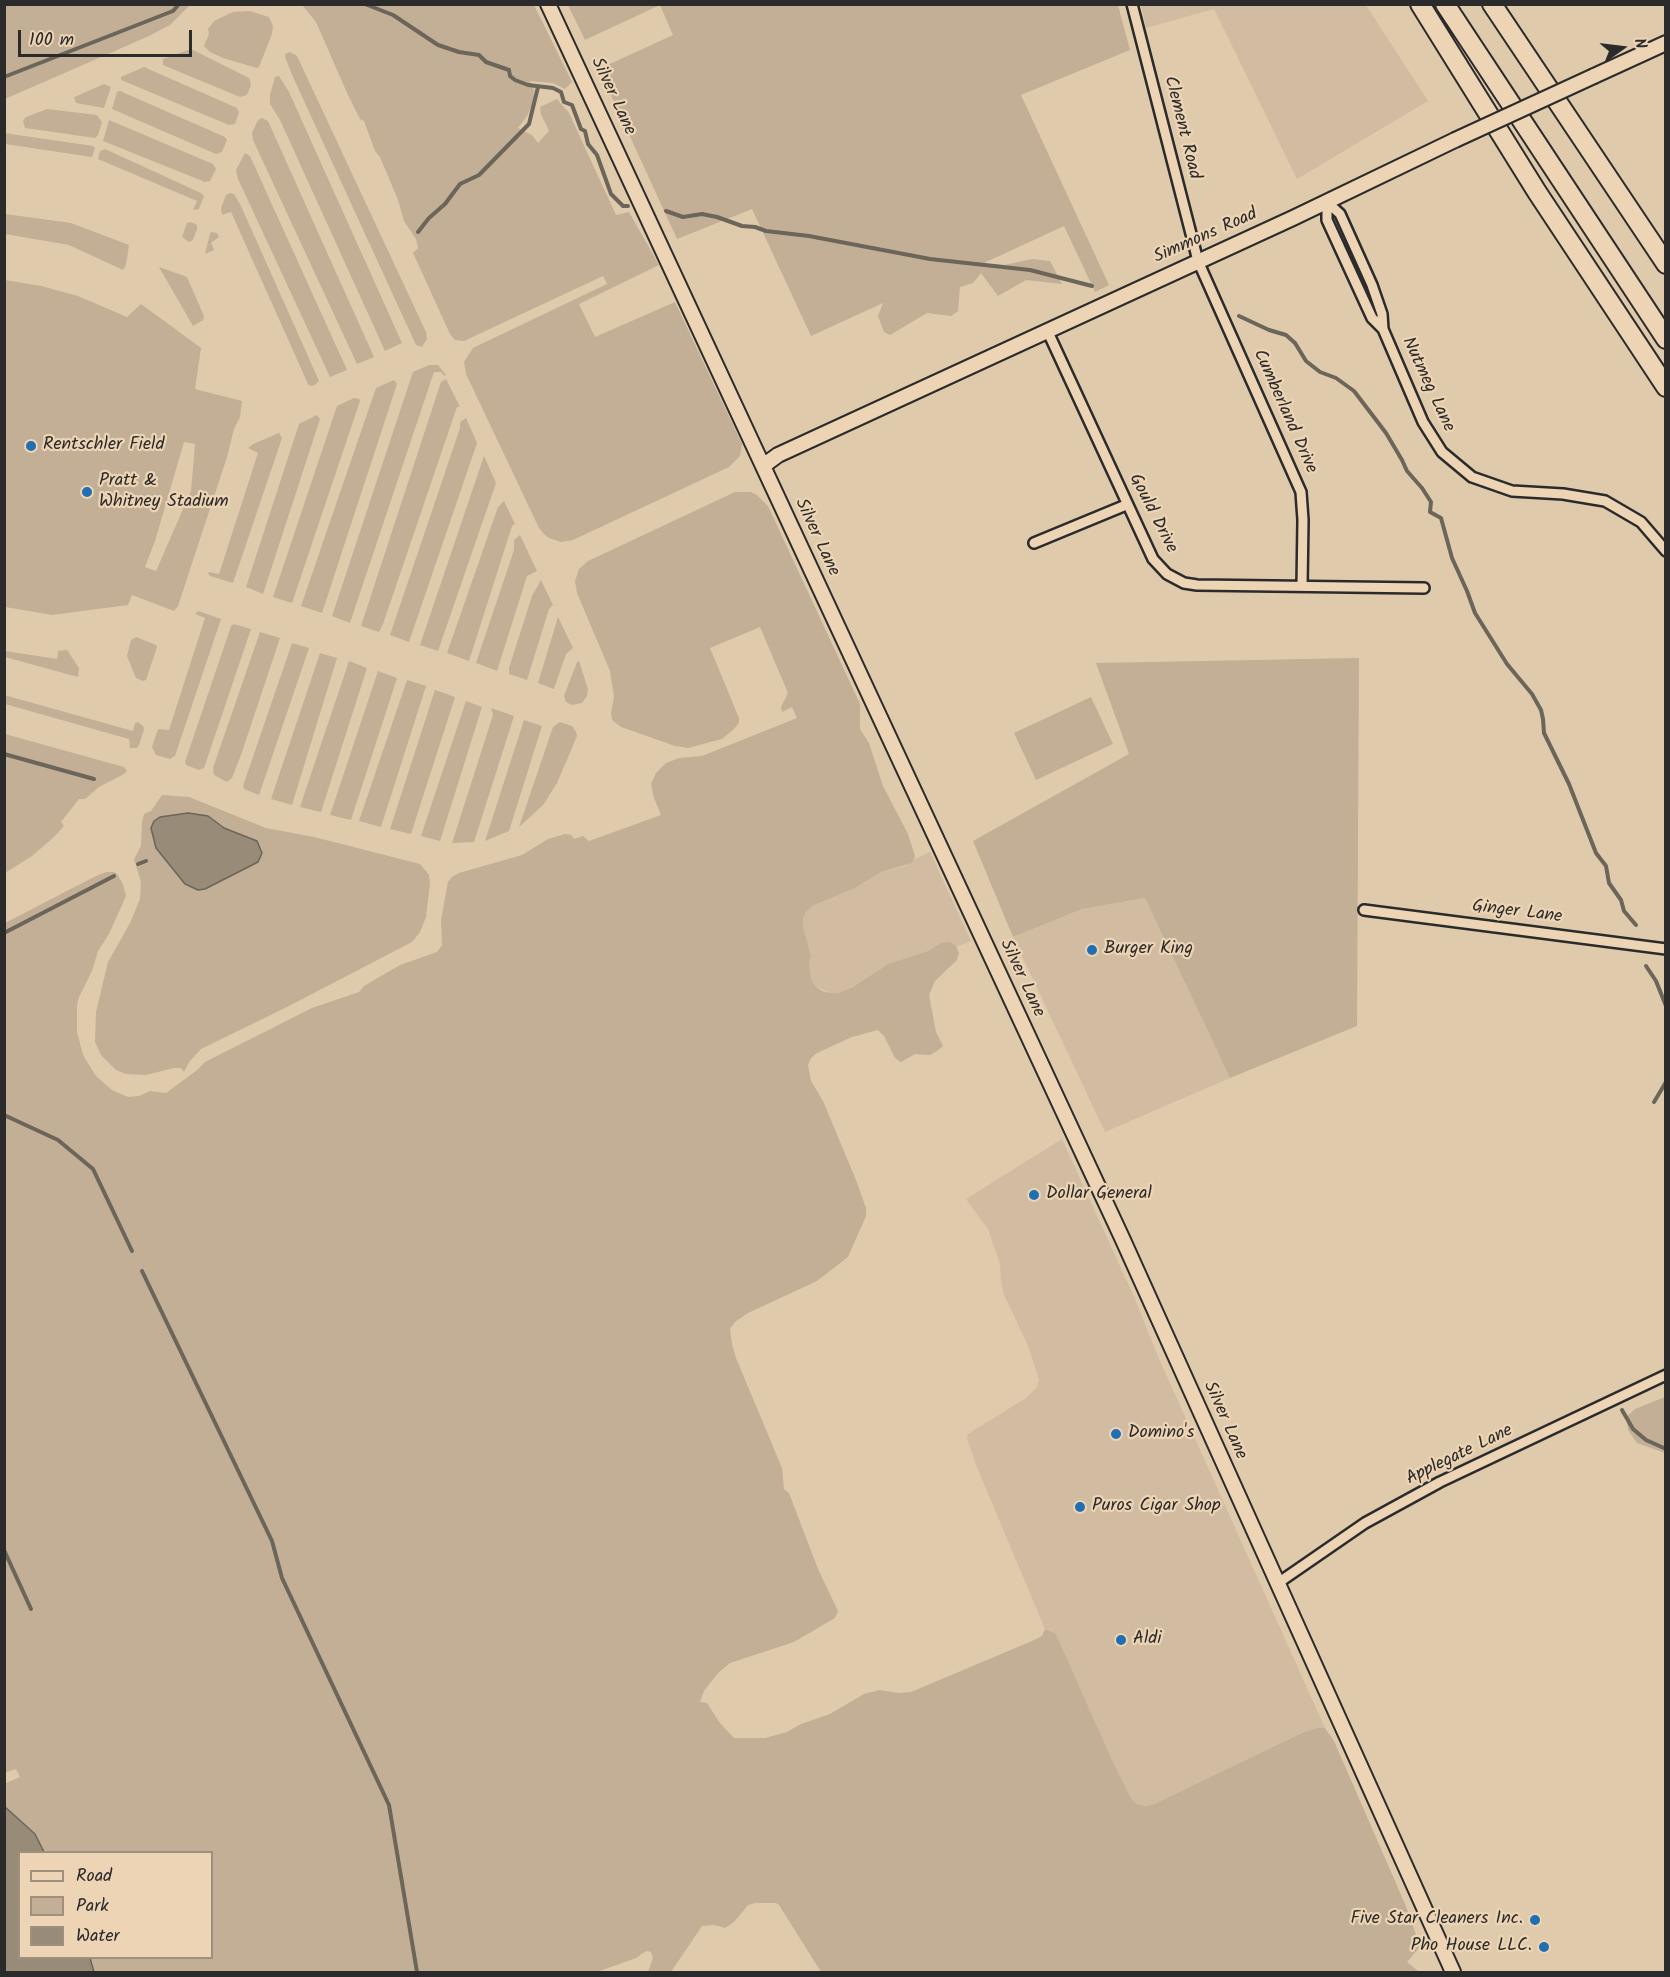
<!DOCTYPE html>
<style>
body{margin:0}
#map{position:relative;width:1670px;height:1977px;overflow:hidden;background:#e0caac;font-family:Kalam,sans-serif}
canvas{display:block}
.frame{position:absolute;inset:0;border:6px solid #2b2b2b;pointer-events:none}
.legend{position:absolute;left:18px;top:1851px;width:195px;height:108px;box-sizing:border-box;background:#ecd4b4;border:2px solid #9f907d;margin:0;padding:8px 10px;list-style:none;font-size:18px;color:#2b2b2b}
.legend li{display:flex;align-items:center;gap:12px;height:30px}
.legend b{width:30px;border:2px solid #9f907d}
.north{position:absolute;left:1592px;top:18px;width:60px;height:60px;-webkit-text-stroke:4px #ecd4b4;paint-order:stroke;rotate:76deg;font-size:16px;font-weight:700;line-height:24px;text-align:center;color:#2b2b2b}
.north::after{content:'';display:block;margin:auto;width:21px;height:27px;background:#2b2b2b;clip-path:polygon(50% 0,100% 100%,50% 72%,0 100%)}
.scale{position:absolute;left:18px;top:30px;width:174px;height:27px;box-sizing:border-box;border:3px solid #2b2b2b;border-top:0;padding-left:8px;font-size:18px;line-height:21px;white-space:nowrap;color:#2b2b2b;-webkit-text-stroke:4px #ecd4b4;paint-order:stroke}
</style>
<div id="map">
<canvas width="1670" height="1977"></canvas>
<div class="frame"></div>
<ul class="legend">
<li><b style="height:8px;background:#ecd4b4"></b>Road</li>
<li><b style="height:16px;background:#c2af96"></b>Park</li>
<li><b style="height:16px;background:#988b78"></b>Water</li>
</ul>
<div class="north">N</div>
<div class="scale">100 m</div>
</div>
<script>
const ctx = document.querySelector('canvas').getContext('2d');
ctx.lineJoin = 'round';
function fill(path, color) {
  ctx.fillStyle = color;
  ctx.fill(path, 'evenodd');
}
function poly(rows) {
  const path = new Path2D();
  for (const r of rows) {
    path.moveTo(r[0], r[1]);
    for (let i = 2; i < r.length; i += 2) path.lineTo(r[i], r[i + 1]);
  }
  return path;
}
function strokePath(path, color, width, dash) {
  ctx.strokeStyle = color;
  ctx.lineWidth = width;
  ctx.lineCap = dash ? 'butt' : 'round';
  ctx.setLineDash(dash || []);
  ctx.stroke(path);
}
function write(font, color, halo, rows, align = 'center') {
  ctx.font = font + ' Kalam,sans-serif';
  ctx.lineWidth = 4.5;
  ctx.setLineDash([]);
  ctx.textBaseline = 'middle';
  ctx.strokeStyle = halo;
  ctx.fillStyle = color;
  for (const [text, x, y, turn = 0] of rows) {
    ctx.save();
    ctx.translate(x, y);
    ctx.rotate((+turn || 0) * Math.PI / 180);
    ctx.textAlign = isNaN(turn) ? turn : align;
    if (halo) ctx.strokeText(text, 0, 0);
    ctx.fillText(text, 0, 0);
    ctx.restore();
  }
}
const built = poly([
 [1141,5,1366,5,1428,101,1297,179,1214,9,1146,28],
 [930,852,971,941,956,947,942,943,928,951,888,964,853,987,838,993,830,993,815,986,811,979,809,963,811,956,803,926,803,918,807,911,812,906,855,888,881,872,905,866,911,863,913,860],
 [1145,898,1230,1078,1105,1132,1013,937,1082,909],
 [1062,1139,1135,1299,1157,1354,1325,1728,1317,1728,1302,1733,1152,1805,1144,1806,1137,1804,1131,1798,1112,1760,1056,1634,1045,1629,976,1465,967,1438,968,1434,1026,1398,1037,1387,1039,1379,1027,1343,1004,1295,1001,1280,1000,1264,988,1229,966,1199]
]);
const green = poly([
 [4,5,5,4,190,5,170,25,149,36,5,99],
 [302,5,534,5,572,82,565,89,553,83,530,81,534,89,533,103,527,116,518,128,532,135,538,143,549,131,541,114,540,107,557,99,569,113,616,215,629,212,659,265,579,304,595,337,675,302,742,444,740,456,729,467,573,540,561,542,549,538,544,534,539,528,466,374,464,362,473,348,477,346,607,284,603,276,464,341,455,340,450,334,413,253,418,248,416,239,404,221,398,200,380,157,375,151,364,121,360,119,347,93,316,22],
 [568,5,1118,5,1130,50,1021,95,1109,285,1095,292,1064,226,984,263,1004,265,1032,259,1050,261,1062,284,1026,280,998,296,981,273,973,283,960,287,958,311,951,316,927,313,890,335,884,332,878,316,883,303,811,336,752,209,677,239,599,69,673,35,660,5,585,40],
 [250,11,269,17,273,26,272,34,259,67,257,68,223,58,210,52,204,46,209,34,208,29,214,21,233,12],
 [191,49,249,78,251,85,247,95,240,97,163,65,163,59],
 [290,52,297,56,426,332,427,339,422,347,416,345,293,77,285,57,285,54],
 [144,67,237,108,239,112,235,124,229,125,121,80,121,77],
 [279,76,289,92,402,343,385,351,280,120,270,104,270,95,275,77],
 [104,84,111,87,104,108,76,103,74,97,77,96],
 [120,91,225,137,227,140,222,152,216,154,112,109,117,92],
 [47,109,97,115,102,122,98,135,95,138,25,128,23,121,26,117],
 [262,118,268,121,374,357,357,364,253,140,252,133,258,120],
 [109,120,213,164,216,169,210,181,205,182,103,141],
 [4,133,93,146,95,148,92,157,5,144],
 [105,149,201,193,204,196,199,209,193,210,197,201,98,159,100,151],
 [245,153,250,156,347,370,330,377,238,179,236,170],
 [230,193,234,194,241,206,319,381,315,385,310,386,308,384,231,212,222,215,221,208,226,195],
 [5,214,71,223,129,245,126,265,123,270,69,245,5,234],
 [191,222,197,225,197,229,193,240,189,242,182,237,187,223],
 [212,232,217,233,219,237,211,243,214,250,205,254,210,233],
 [159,267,187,277,204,316,203,320,193,326],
 [5,280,41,286,78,296,127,317,141,304,201,348,195,389,242,401,240,417,234,429,227,457,178,606,174,611,132,595,128,605,52,615,5,607],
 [184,442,195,444,191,491,156,571,145,567,155,541],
 [429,365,438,365,446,375,444,376,441,372,434,372,350,623,332,616,413,372],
 [446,379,460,407,457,407,383,624,379,632,361,626,441,382],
 [394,380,397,384,322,613,301,606,376,388],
 [354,398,359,399,360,401,292,603,273,597,337,406],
 [317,415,320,419,263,594,246,587,299,424],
 [466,418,477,443,409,642,390,635,460,428,460,422],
 [279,433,282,438,233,583,210,576,208,573,209,572,219,574,258,453,248,448,253,444],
 [484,456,496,483,438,651,420,645],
 [735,492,751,492,757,495,768,506,860,704,860,729,869,743,883,786,908,834,915,856,912,863,881,872,855,888,812,906,807,911,803,918,803,926,811,956,809,963,811,979,815,986,822,991,830,993,838,993,853,987,888,964,928,951,941,943,950,942,956,946,959,953,957,960,935,981,929,995,936,1032,943,1046,937,1051,930,1055,915,1054,901,1062,895,1058,884,1036,878,1030,852,1037,817,1053,811,1058,808,1065,811,1081,823,1101,856,1180,866,1208,866,1216,848,1257,817,1281,748,1313,735,1322,730,1329,732,1344,736,1358,782,1468,784,1489,789,1493,818,1569,838,1611,835,1618,794,1642,730,1663,718,1673,704,1691,700,1702,707,1703,720,1723,734,1738,765,1738,787,1732,801,1724,830,1714,864,1694,879,1690,899,1693,911,1692,1032,1641,1042,1636,1045,1629,1056,1634,1112,1760,1131,1798,1137,1804,1144,1806,1152,1805,1302,1733,1317,1728,1325,1728,1334,1741,1405,1904,1418,1940,1419,1948,1407,1962,1419,1972,821,1972,779,1905,776,1903,756,1903,748,1905,734,1922,725,1928,714,1925,702,1926,671,1972,648,1972,653,1958,651,1952,646,1951,636,1958,597,1972,5,1972,4,1784,20,1777,16,1769,4,1773,5,923,92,878,106,872,114,872,117,874,123,884,126,896,109,934,98,951,92,971,79,997,77,1005,77,1032,83,1055,96,1076,112,1090,128,1097,139,1096,150,1091,166,1093,196,1071,205,1062,312,1008,359,992,364,986,400,965,437,952,442,945,441,920,448,882,452,877,459,873,522,855,548,839,565,834,571,835,574,839,583,836,589,841,661,815,654,798,651,784,656,773,666,763,679,758,702,756,797,718,792,707,782,712,781,707,788,693,760,627,710,648,739,718,739,723,733,730,722,739,688,748,675,746,621,727,612,720,611,713,614,697,610,671,577,593,575,581,579,569,588,561],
 [20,1852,212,1852,212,1958,20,1958],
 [504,501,515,524,512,526,469,661,447,653,498,507],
 [520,535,537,571,527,576,497,671,476,663,514,550,514,540],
 [541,580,553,605,549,609,527,680,509,674,509,668,532,596],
 [198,611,221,619,175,756,170,759,156,755,152,747,158,729,169,730,205,618,195,614],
 [558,617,573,648,566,654,554,689,538,683],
 [234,624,251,629,204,768,199,770,186,765,185,762,231,626],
 [260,632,280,638,241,755,232,778,227,782,214,775,213,768],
 [136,637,156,645,157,647,146,680,143,681,136,678,127,656,131,640],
 [292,643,309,648,259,795,244,789,243,786],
 [67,650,79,668,78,677,5,657,5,651,57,659,58,651],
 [320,653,337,658,292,805,271,799],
 [1359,658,1357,1026,1230,1078,1145,898,1082,909,1013,937,973,841,1129,754,1096,663],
 [349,661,367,668,321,812,300,807],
 [579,661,588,689,587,696,582,703,572,705,566,702,564,696,577,662],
 [378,671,397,678,351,820,330,815],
 [407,680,426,686,381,827,359,821],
 [435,690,455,697,411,834,390,829],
 [4,695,133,731,135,723,138,722,143,726,144,730,139,745,137,748,130,748,129,739,5,704],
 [1091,697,1113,744,1036,780,1014,733],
 [466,701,482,707,440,841,421,836],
 [491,708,514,716,474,842,452,843,493,715],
 [524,720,542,726,509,831,485,841],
 [560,722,572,726,576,732,577,736,569,755,557,783,543,805,519,827,553,727],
 [5,734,124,767,127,771,124,774,99,787,85,799,79,799,61,822,64,826,54,837,32,856,5,873],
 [162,795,189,797,266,828,314,837,420,864,429,875,430,883,426,917,420,932,412,942,287,1007,201,1049,189,1062,184,1072,181,1068,174,1068,146,1075,126,1074,116,1070,101,1055,95,1042,96,1012,108,962,130,923,140,899,141,882,134,859,141,846,142,822,144,814,151,811],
 [188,813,208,816,224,828,257,841,258,862,205,889,198,890,160,817],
 [1665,1397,1666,1397,1665,1453,1637,1443,1628,1430,1626,1417,1635,1409]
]);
const water = poly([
 [188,813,208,816,224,828,257,841,262,853,258,862,205,889,198,890,185,884,156,848,151,828,154,821,160,817,188,813],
 [4,1806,35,1834,44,1852,20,1852,20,1958,90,1958,94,1972,5,1972,4,1806]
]);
const stream = poly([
 [365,4,393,15,438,45,459,52,479,55,486,62,509,70,510,76,515,80,528,85,553,88,561,92,564,102,572,105,581,129,585,131,588,144,597,155,611,194,623,206,628,206],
 [4,77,173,11,179,4],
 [666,211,683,217,702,214,717,217,742,226,755,227,766,231,809,236,930,259,1030,270,1092,286],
 [418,232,429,218,445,204,460,184,479,175,529,124,538,87],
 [1239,316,1269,330,1286,335,1295,343,1306,361,1320,372,1336,378,1354,391,1386,433,1402,460,1407,471,1422,488,1431,502,1430,512,1441,518,1452,558,1467,591,1475,613,1507,664,1532,694,1541,710,1543,719,1544,733,1569,784,1596,853,1606,866,1609,883,1621,900,1624,911,1636,925],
 [4,754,94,779],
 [138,864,146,861],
 [4,933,114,876],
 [1646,966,1656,981,1666,1006],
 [1654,1102,1666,1082],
 [4,1115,58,1140,93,1169,132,1251],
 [142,1271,272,1541,282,1578,389,1805,417,1972],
 [1622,1410,1633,1429,1646,1440,1666,1449],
 [4,1550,31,1609]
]);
const minor = poly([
 [1132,4,1198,261,1301,492,1303,520,1302,586],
 [1327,202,1327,220,1372,318,1383,329,1423,422,1442,452,1472,477,1512,491,1563,494,1605,501,1641,522,1666,551],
 [1327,202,1340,214,1372,285,1382,314,1383,329],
 [1047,330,1153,559,1167,574,1184,583,1197,585,1424,588],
 [1034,543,1126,505],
 [1364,910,1666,949],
 [1278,1583,1365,1523,1440,1482,1666,1375]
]);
const secondary = poly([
 [548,4,1123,1240,1453,1972],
 [1594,76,1666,43],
 [763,466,778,455,1293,218,1455,140]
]);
const motorway = poly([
 [1420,4,1537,192,1666,387],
 [1445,4,1666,339],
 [1492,4,1666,264]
]);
const secondaryBridge = poly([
 [1455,140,1594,76]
]);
const markers = [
 [31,446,6,"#1f6fb2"],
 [87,492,6,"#1f6fb2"],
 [1092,950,6,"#1f6fb2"],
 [1034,1195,6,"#1f6fb2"],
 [1116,1434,6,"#1f6fb2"],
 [1080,1507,6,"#1f6fb2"],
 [1121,1640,6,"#1f6fb2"],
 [1535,1920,6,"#1f6fb2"],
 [1544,1947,6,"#1f6fb2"]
];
const streetNames = [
 ["Silver Lane",612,97,65],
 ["Clement Road",1181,128,76],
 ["Simmons Road",1206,237,-24],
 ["Nutmeg Lane",1427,385,65],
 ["Cumberland Drive",1284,412,66],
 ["Gould Drive",1152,514,63],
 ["Silver Lane",816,538,65],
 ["Ginger Lane",1517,913,7],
 ["Silver Lane",1021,979,65],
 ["Silver Lane",1224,1421,66],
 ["Applegate Lane",1460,1456,-26]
];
const poiNames = [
 ["Rentschler Field",43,446],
 ["Pratt &",99,482],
 ["Whitney Stadium",99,503],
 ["Burger King",1104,950],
 ["Dollar General",1046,1195],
 ["Domino's",1128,1434],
 ["Puros Cigar Shop",1092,1507],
 ["Aldi",1133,1640],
 ["Five Star Cleaners Inc.",1523,1920,"right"],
 ["Pho House LLC.",1532,1947,"right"]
];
fill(built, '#d1bca1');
fill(green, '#c2af96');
fill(water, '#988b78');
strokePath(water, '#6c6559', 1.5);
strokePath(stream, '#6c6559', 4);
strokePath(minor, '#2b2b2b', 14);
strokePath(secondary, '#2b2b2b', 18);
strokePath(motorway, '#2b2b2b', 22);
strokePath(minor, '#ecd4b4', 9);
strokePath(secondary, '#ecd4b4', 14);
strokePath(motorway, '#ecd4b4', 18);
strokePath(secondaryBridge, '#2b2b2b', 18, []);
strokePath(secondaryBridge, '#ecd4b4', 14);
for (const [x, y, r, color] of markers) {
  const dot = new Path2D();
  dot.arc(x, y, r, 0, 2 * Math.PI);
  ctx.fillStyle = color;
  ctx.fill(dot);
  strokePath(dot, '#ecd4b4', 2);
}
write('18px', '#2b2b2b', '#ecd4b4', streetNames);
write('18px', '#2b2b2b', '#ecd4b4', poiNames, 'left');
</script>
